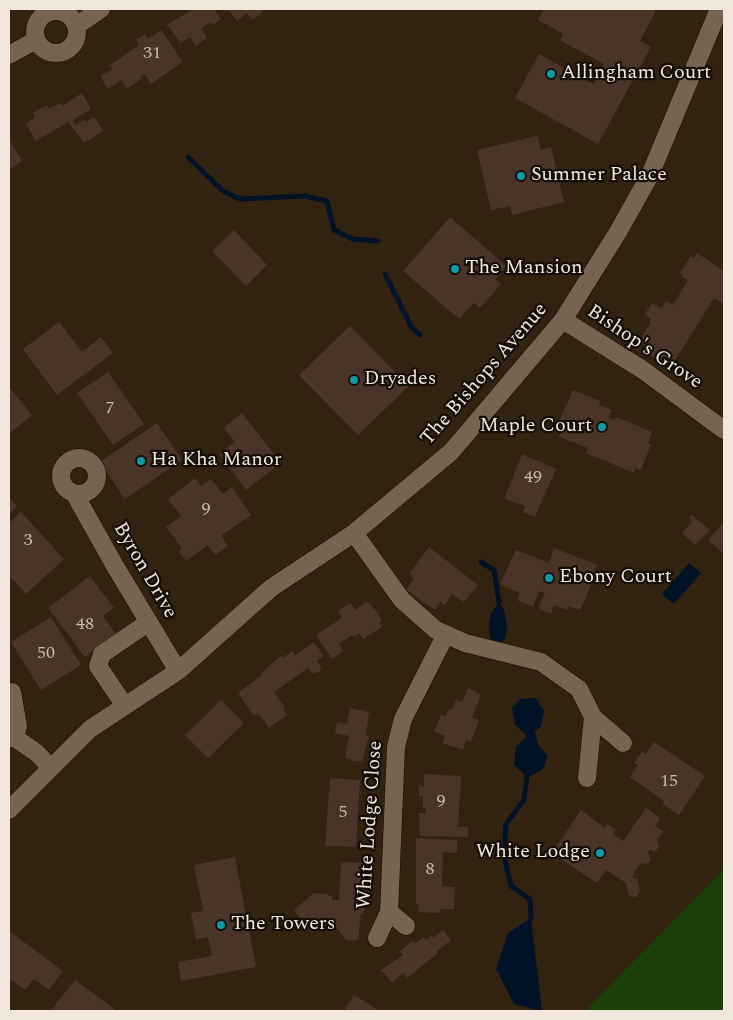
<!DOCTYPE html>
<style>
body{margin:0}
#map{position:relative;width:733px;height:1020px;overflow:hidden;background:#322210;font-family:Spectral,serif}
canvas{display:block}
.frame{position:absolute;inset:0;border:10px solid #f2e7dc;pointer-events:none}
</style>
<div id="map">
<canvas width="733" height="1020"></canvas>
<div class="frame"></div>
</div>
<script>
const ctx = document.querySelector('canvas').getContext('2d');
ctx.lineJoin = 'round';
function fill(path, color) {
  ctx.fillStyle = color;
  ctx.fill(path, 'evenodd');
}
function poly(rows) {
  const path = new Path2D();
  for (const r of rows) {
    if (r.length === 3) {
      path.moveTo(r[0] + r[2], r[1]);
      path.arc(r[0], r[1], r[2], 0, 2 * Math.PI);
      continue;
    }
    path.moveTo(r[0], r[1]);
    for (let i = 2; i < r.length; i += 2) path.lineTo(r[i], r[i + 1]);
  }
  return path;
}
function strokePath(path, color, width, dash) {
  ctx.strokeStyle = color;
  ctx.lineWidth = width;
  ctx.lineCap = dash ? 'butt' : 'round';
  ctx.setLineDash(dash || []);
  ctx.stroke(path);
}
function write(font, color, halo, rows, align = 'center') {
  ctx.font = font + ' Spectral,serif';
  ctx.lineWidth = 4.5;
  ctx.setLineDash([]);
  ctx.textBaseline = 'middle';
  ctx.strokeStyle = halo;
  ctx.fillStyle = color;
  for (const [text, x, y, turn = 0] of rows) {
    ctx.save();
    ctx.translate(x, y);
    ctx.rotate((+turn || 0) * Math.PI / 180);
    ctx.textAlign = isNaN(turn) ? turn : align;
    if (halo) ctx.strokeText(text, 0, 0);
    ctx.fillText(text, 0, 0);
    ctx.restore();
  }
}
const green = poly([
 [724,869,724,1011,585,1011]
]);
const water = poly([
 [689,563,701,573,674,604,662,594],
 [499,602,504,610,507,626,505,639,497,646,490,637,489,623,491,613],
 [536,698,544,711,541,727,535,731,538,745,548,756,542,770,527,777,514,765,516,747,527,736,515,725,512,708,520,699],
 [531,918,542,1011,514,1004,496,969,508,933]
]);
const stream = poly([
 [188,157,223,191,240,199,305,196,327,201,334,230,353,239,378,241],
 [385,274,412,328,420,335],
 [481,562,494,570,499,602],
 [527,777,524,800,506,824,504,856,511,886,530,899,531,918]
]);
const building = poly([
 [194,9,214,9,221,19,213,25,210,22,201,29,207,38,196,46,190,37,181,43,167,25],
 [228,9,260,9,263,12,253,20,247,13,237,21],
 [544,9,652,9,656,11,640,41,651,47,598,144,515,98,539,54,593,84,604,64,560,40,563,34,538,20],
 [161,30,183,62,151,84,144,74,140,77,141,79,127,89,121,80,108,89,100,76,113,69,110,65,139,45,136,40,145,34,148,39],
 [82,93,91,109,73,120,76,125,84,120,86,122,94,117,103,131,84,143,68,122,36,141,26,124,35,117,33,113,47,105,49,109,60,103,62,106],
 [537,136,541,150,551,147,564,202,512,215,510,206,491,210,477,150],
 [9,139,22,161,9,170],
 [450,217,506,266,495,279,501,284,480,308,474,303,459,319,403,271],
 [234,230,267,265,246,286,212,251],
 [697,253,724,271,724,304,714,298,670,368,645,352,648,348,639,342,651,322,649,321,651,319,645,314,652,303,662,308,666,301,673,305,688,280,681,277,683,275,680,273,691,256,694,258],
 [59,322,82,352,101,337,113,353,57,395,23,349],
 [350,326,409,386,358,435,299,375],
 [108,372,144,424,113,445,77,393],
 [9,387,32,415,9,434],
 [573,390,600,401,599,405,612,410,609,418,615,420,616,417,652,432,648,443,651,444,641,470,635,468,634,473,586,453,588,448,559,437,564,423,559,421],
 [242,413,281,463,246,490,219,454,235,442,224,428],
 [157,423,182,460,125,499,100,462],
 [522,454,556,469,535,517,523,512,525,506,506,499,505,497],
 [195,478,201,486,211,479,223,494,232,487,251,515,221,536,228,546,215,555,208,545,186,561,179,551,182,548,166,527,181,516,168,499],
 [9,497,17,506,9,514],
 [21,512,64,559,26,594,9,575,9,523],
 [692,515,710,530,695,545,682,533,692,522,689,518],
 [724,522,724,554,708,540],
 [429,547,478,585,464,602,452,594,445,605,440,602,435,610,406,590,414,578,409,574],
 [554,548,597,565,594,571,597,572,580,610,568,606,567,610,554,605,551,614,538,609,545,593,539,591,533,607,517,600,520,593,500,584,516,550,549,563],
 [90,576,114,608,103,616,116,634,85,657,48,608],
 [366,602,371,604,374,610,375,609,382,620,379,622,382,627,363,639,359,633,354,637,352,635,339,644,343,651,332,659,316,635,342,618,338,611,350,603,355,610],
 [51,617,81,665,41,690,11,642],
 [314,642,324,656,317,661,321,667,320,672,312,673,308,668,274,692,285,708,283,709,287,715,269,728,258,713,254,716,238,693,262,675,261,673,281,656,283,658,292,651,295,655],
 [468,688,481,695,472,717,479,720,471,742,466,740,463,750,442,743,445,736,434,731,441,715,445,716,448,710,453,708,456,700,462,702],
 [221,700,244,723,208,758,185,735],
 [350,708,369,712,366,735,369,736,362,761,354,761,345,757,349,736,335,733,337,722,347,724],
 [654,742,705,776,679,815,663,804,664,801,630,777,638,765,634,763,642,752,646,754],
 [424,774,461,776,458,827,468,827,468,837,420,836,419,813,426,813,426,808,423,807,423,796,419,796,419,786,424,787],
 [330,778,360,780,356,847,325,846],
 [646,808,660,818,655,826,663,831,657,841,659,846,656,852,650,850,648,852,651,859,648,864,641,863,633,874,633,878,638,879,640,891,636,897,629,896,626,883,606,870,597,883,552,853,581,810,605,828,607,824,616,830,613,834,623,841],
 [416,838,457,840,457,853,443,852,442,886,455,887,454,909,441,909,440,913,418,912,419,904,416,904],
 [235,857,256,967,181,981,178,962,212,956,208,937,196,940,191,913,203,911,194,865],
 [341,862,364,863,363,877,367,877,366,891,364,891,365,900,364,914,361,913,358,940,346,940,328,917,310,931,294,910,314,893,329,894,328,896,332,896,332,900,339,900],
 [443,930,451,940,437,951,438,953,407,978,403,973,392,983,381,970,403,955,400,951,412,941,415,943,424,937,426,940,431,935,433,938],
 [9,931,63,971,49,990,34,979,25,990,9,978],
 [75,980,117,1011,54,1011,52,1009],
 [354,995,380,1011,344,1011]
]);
const minor = poly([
 [56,32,21],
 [76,26,101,9],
 [9,55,36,40],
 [563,320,643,370,724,430],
 [79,476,18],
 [74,493,115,566,178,671],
 [354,533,402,600,436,630,465,643,541,662,579,689,593,717,587,778],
 [12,692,18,726,15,738],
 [125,706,98,666,102,654,149,622],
 [593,717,623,743],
 [9,738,15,738,37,753,50,767],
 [9,810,90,729,178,671,271,588,354,533,451,452,563,320,618,232,650,175,719,9],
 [389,912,406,926],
 [377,938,389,912,396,747,403,719,446,634]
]);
const markers = [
 [551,74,5,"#0f9aa8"],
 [521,176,5,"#0f9aa8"],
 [455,269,5,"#0f9aa8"],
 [354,380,5,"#0f9aa8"],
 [602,427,5,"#0f9aa8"],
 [141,461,5,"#0f9aa8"],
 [549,578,5,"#0f9aa8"],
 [600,853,5,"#0f9aa8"],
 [221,925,5,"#0f9aa8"]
];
const numberNames = [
 ["31",152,54],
 ["7",110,409],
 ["49",533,478],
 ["9",206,510],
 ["3",28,541],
 ["48",85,625],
 ["50",46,654],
 ["15",669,782],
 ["9",441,802],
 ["5",343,813],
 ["8",430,870]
];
const poiNames = [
 ["Allingham Court",561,74],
 ["Summer Palace",531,176],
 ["The Mansion",465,269],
 ["Dryades",364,380],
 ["Maple Court",592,427,"right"],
 ["Ha Kha Manor",151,461],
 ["Ebony Court",559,578],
 ["White Lodge",590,853,"right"],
 ["The Towers",231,925]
];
const streetNames = [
 ["Bishop's Grove",644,348,34],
 ["The Bishops Avenue",485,375,-49],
 ["Byron Drive",144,571,60],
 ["White Lodge Close",371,825,-86]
];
fill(green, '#1c3f07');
fill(water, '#001326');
strokePath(stream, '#001326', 5);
fill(building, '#4a3428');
strokePath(minor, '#190b00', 19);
strokePath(minor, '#776450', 18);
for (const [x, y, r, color] of markers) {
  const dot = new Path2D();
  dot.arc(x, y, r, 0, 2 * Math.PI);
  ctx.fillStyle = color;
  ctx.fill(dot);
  strokePath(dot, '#140d06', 2);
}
write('18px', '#c8baaf', null, numberNames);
write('20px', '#f2e7dc', '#140d06', poiNames, 'left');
write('20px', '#f2e7dc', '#140d06', streetNames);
</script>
